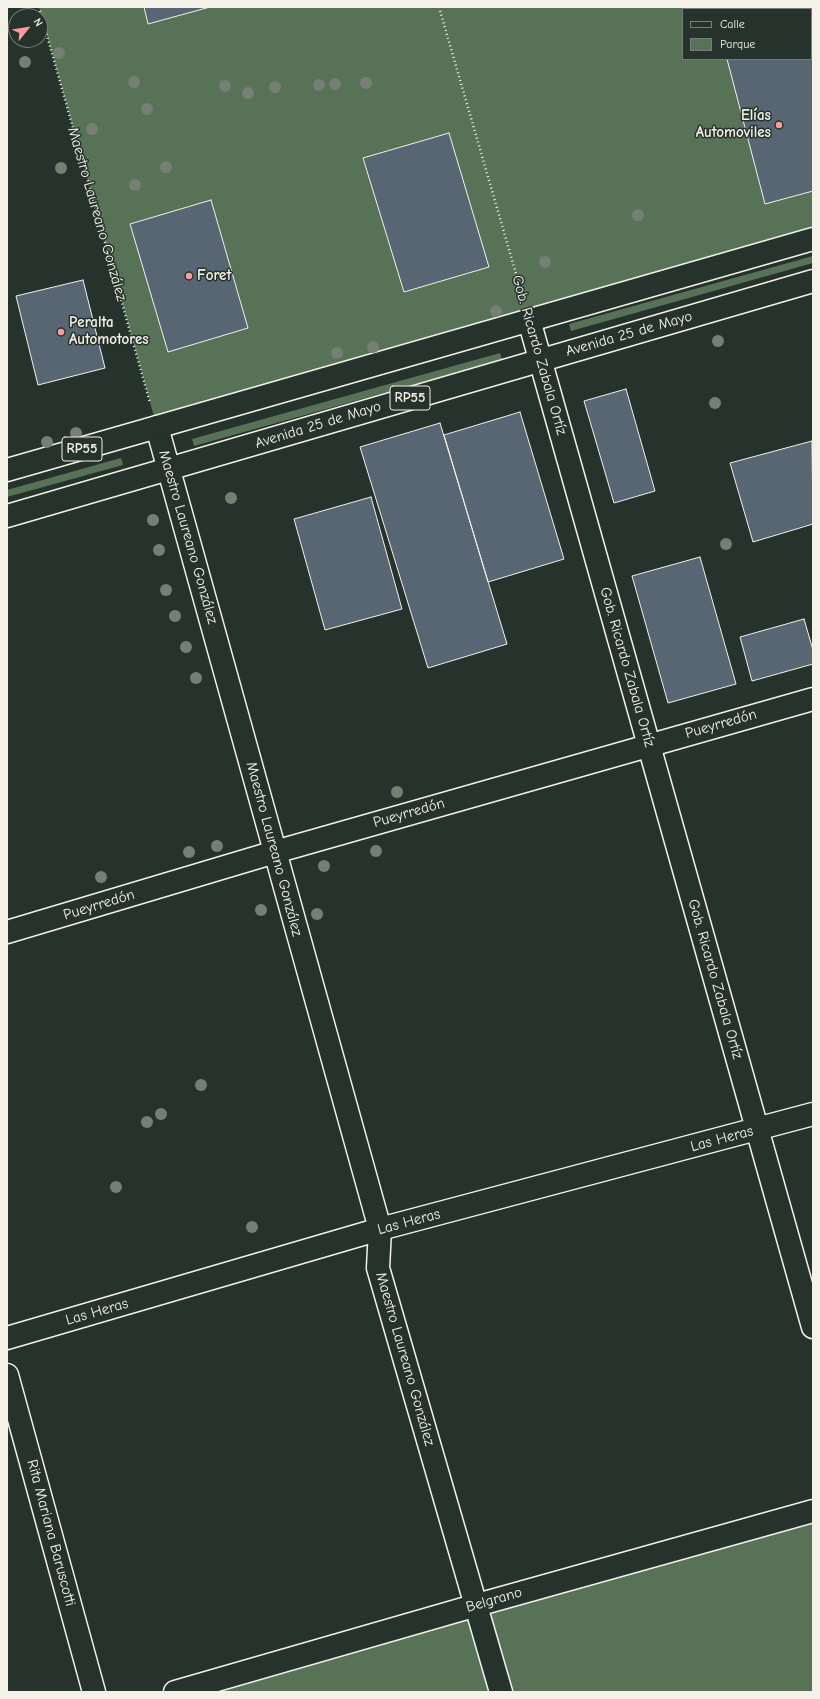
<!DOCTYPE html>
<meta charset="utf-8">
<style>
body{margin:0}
#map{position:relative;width:820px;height:1699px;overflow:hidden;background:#26332d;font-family:"Comic Neue",sans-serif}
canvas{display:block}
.frame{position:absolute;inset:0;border:8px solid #f4f1e8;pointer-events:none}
.legend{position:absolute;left:682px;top:8px;width:130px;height:52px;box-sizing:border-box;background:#26332d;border:1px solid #787f78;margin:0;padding:5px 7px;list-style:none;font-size:12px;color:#f4f1e8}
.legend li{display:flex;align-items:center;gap:8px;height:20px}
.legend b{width:20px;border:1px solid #787f78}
.north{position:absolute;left:8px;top:8px;width:40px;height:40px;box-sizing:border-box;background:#26332d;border:1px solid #787f78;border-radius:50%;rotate:60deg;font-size:11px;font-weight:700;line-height:16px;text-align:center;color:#f4f1e8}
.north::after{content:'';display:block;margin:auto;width:14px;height:18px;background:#ff9aa2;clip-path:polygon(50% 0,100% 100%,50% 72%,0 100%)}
</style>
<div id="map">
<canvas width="820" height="1699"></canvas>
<div class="frame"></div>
<ul class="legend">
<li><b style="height:5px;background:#26332d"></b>Calle</li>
<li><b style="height:11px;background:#587258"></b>Parque</li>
</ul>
<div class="north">N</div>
</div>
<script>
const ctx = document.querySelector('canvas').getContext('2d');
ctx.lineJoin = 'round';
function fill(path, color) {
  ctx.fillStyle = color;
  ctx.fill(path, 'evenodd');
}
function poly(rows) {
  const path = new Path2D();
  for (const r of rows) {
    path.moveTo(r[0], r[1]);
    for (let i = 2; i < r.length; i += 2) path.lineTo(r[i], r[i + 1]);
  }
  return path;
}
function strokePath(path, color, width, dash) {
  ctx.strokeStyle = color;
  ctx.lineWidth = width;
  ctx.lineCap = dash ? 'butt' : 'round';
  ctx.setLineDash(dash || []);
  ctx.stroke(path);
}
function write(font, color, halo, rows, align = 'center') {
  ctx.font = font + ' "Comic Neue",sans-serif';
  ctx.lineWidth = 3;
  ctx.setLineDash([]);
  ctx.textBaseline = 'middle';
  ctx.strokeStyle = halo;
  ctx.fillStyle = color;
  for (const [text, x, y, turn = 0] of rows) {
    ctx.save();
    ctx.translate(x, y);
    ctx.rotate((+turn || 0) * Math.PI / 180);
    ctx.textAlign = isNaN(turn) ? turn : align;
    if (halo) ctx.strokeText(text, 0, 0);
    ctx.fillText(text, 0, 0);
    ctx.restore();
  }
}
const green = poly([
 [39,7,813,7,813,241,157,427],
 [683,9,811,9,811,59,683,59],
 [813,256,813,263,571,331,569,324],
 [500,353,502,360,194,446,192,439],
 [121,458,123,465,7,497,7,490],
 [813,1510,813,1692,175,1692]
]);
const building = poly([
 [144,7,210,7,148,24,144,7],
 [714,7,813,7,813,191,765,204,727,59,811,59,811,9,714,9,714,7],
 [449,133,489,267,404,292,363,158,449,133],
 [211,200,248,328,168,352,130,224,211,200],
 [83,280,105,368,38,385,16,296,83,280],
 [626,389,655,491,614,503,584,401,626,389],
 [520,412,564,559,488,582,444,435,520,412],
 [440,423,507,644,428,668,360,447,440,423],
 [812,441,813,524,753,542,730,463,812,441],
 [371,497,402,609,325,630,294,519,371,497],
 [700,557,736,684,668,703,632,576,700,557],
 [804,619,813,650,813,664,752,681,740,637,804,619]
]);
const path = poly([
 [39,7,150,403],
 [439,7,523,298]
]);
const minor = poly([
 [529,320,813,1327],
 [157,427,380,1229,378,1268,501,1692],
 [7,932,275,852,813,699],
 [7,1338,380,1229,813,1114],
 [7,1375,94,1692],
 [175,1692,477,1605,813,1511]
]);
const major = poly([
 [7,470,813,239],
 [7,516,813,281]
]);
const trees = [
 [59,53],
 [25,62],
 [134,82],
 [366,83],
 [335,84],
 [319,85],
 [225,86],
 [275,87],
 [248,93],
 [147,109],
 [92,129],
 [166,167],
 [61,168],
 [135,185],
 [638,215],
 [545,262],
 [496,311],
 [718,341],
 [373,347],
 [337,353],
 [715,403],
 [76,433],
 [47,442],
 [231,498],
 [153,520],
 [726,544],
 [159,550],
 [166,590],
 [175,616],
 [186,647],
 [196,678],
 [397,792],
 [217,846],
 [376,851],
 [189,852],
 [324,866],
 [101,877],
 [261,910],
 [317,914],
 [201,1085],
 [161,1114],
 [147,1122],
 [116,1187],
 [252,1227]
];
const markers = [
 [779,125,4,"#ff9aa2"],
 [189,276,4,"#ff9aa2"],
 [61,332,4,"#ff9aa2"]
];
const shields = [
 [410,398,40],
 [82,449,40]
];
const shieldNames = [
 ["RP55",410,398],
 ["RP55",82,449]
];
const poiNames = [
 ["Elías",771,116,"right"],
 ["Automoviles",771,133,"right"],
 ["Foret",197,276],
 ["Peralta",69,323],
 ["Automotores",69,340]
];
const streetNames = [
 ["Maestro Laureano González",97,214,74],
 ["Avenida 25 de Mayo",629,334,-16],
 ["Gob. Ricardo Zabala Ortíz",539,355,74],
 ["Avenida 25 de Mayo",318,425,-17],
 ["Maestro Laureano González",188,537,74],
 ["Gob. Ricardo Zabala Ortíz",627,667,74],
 ["Pueyrredón",721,724,-16],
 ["Pueyrredón",409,813,-16],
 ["Maestro Laureano González",274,849,75],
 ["Pueyrredón",99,905,-17],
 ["Gob. Ricardo Zabala Ortíz",715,979,74],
 ["Las Heras",722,1139,-15],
 ["Las Heras",409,1222,-15],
 ["Las Heras",97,1312,-16],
 ["Maestro Laureano González",405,1359,74],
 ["Rita Mariana Baruscotti",51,1533,75],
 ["Belgrano",494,1600,-16]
];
fill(green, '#587258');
fill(building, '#586673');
strokePath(building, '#f4f1e8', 1);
strokePath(minor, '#f4f1e8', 25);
strokePath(major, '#f4f1e8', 25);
strokePath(path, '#f4f1e8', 2.5, [1, 3]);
strokePath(minor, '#26332d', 22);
strokePath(major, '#26332d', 22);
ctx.fillStyle = '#757f74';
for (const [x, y] of trees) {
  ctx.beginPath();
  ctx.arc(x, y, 6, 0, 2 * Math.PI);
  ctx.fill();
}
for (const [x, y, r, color] of markers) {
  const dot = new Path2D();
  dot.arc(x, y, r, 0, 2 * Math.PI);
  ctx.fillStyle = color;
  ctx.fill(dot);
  strokePath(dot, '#26332d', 1.5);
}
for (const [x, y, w] of shields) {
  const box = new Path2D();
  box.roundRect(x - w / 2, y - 12, w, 24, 3);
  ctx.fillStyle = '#26332d';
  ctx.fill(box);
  strokePath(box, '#f4f1e8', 1);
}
write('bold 14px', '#f4f1e8', null, shieldNames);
write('bold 15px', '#f4f1e8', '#26332d', poiNames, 'left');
write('15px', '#f4f1e8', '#26332d', streetNames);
</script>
